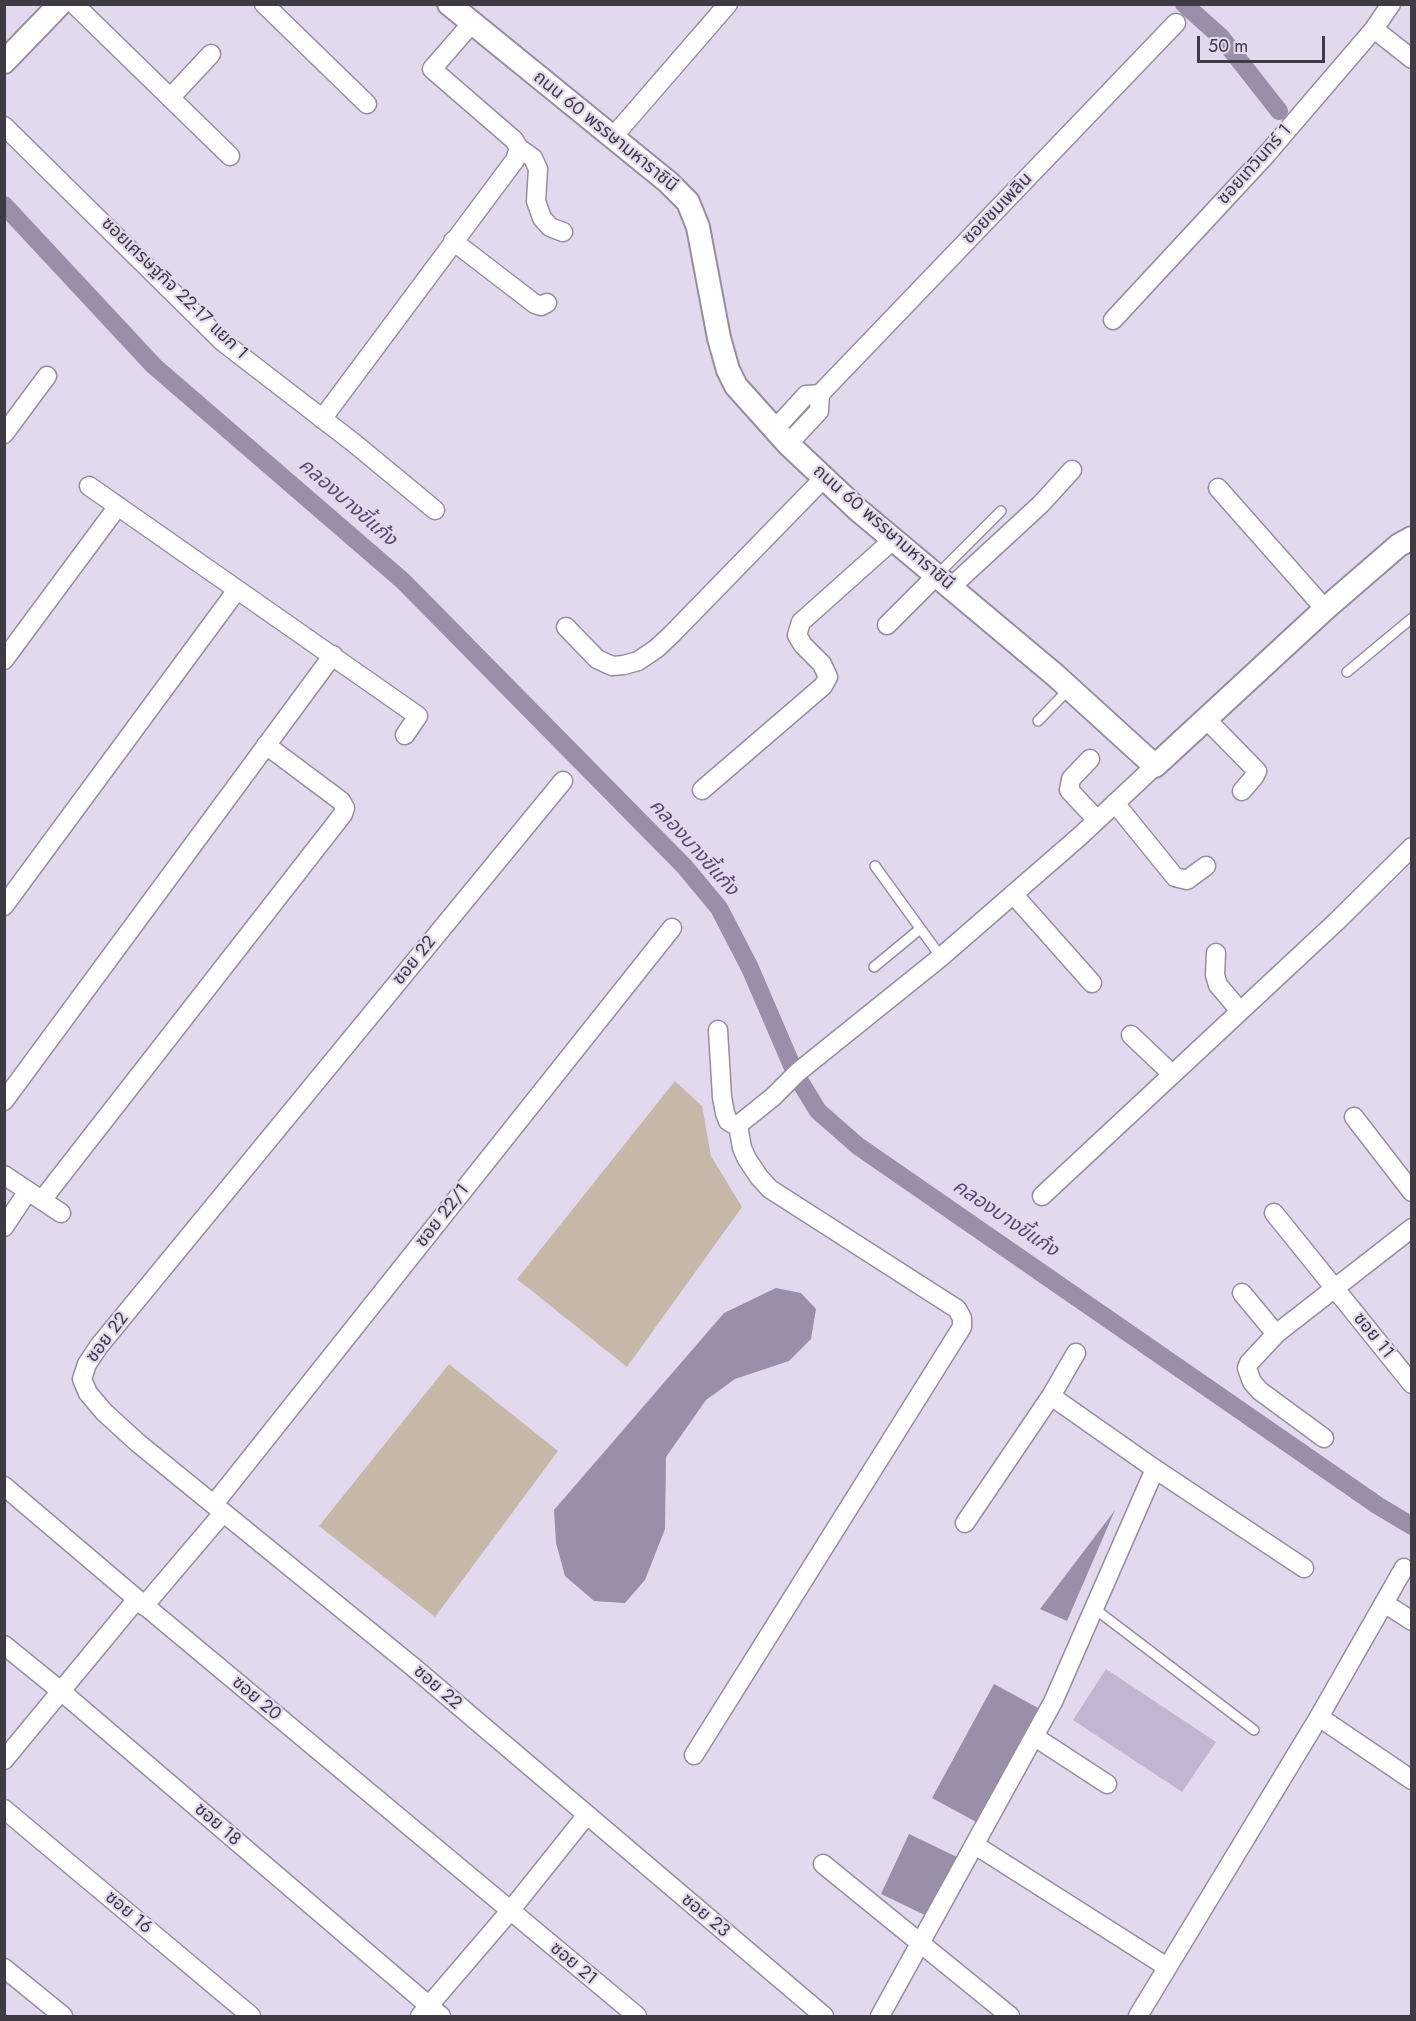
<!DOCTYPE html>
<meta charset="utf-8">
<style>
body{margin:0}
#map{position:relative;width:1416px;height:2021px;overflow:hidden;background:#e3d9ef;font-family:Jost,sans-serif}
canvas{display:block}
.frame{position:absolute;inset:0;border:6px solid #3f3b44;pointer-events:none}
.scale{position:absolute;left:1197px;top:36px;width:128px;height:27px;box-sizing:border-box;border:3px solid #3f3b44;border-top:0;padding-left:8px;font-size:18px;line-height:21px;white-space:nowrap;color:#3f3b44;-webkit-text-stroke:4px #e3d9ef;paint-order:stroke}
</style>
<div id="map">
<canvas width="1416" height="2021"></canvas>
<div class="frame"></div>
<div class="scale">50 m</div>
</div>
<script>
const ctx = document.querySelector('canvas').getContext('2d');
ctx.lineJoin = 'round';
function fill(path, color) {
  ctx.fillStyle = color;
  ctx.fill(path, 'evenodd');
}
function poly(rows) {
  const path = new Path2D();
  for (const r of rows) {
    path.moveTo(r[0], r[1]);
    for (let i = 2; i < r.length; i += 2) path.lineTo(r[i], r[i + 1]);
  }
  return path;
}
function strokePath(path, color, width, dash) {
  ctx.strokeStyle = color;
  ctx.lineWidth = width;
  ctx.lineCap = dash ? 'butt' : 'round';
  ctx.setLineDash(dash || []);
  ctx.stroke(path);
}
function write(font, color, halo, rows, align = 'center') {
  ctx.font = font + ' Jost,"Noto Sans Thai",sans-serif';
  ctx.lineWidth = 4.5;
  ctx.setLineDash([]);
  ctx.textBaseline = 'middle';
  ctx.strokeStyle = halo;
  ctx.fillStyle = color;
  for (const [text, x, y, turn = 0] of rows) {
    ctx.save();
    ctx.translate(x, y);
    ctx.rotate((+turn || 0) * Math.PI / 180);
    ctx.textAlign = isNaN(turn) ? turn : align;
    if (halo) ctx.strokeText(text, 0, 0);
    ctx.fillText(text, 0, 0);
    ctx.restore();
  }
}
const green = poly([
 [675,1081,702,1106,711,1156,742,1207,627,1367,517,1279],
 [449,1364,558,1451,435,1617,319,1526]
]);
const water = poly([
 [776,1288,801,1293,816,1309,811,1339,789,1361,735,1379,706,1400,666,1457,665,1529,645,1580,625,1603,594,1601,565,1576,556,1543,554,1510,724,1313],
 [1115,1510,1067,1621,1040,1609],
 [994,1684,1040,1709,978,1823,932,1798],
 [909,1834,957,1857,929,1917,881,1894]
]);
const canal = poly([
 [1184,4,1221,37,1279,111],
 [4,205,154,366,403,581,684,866,719,908,750,968,796,1075,818,1111,858,1146,1377,1505,1412,1526]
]);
const building = poly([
 [1106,1669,1216,1742,1182,1792,1073,1720]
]);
const service = poly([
 [937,575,1001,511],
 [1347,672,1412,618],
 [1038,721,1069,689],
 [875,866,941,957],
 [874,967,920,929],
 [1095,1609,1254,1730]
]);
const minor = poly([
 [74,4,230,156],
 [264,4,367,104],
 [1374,29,1412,59],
 [170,98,211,54],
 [4,126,223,342,354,443,435,510],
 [612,138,728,4],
 [519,148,533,158,538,169,536,201,542,218,550,227,563,232],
 [453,241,535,304,541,306,547,303],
 [1113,320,1266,155,1374,29,1391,4],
 [322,419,515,160,519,148,514,140,432,69,472,23],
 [775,429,806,395,820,394],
 [4,434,47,376],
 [788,444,819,411,820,394,1176,23],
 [89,486,418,716,405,735],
 [1218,488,1325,609],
 [951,587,1041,504,1072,470],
 [887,625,937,575],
 [566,627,597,659,612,666,624,665,638,661,656,649,671,635,824,478],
 [4,660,118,506],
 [1206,719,1257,771,1254,777,1242,791],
 [1090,759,1071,779,1069,790,1097,820],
 [563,781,99,1346,87,1364,82,1379,88,1393,104,1412,138,1443,412,1666,824,2016],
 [702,790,823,686,828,677,822,664,803,645,797,635,801,622,894,539],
 [1115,803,1175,877,1187,880,1206,866],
 [1013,894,1092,983],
 [4,906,237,590],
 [1216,953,1215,975,1218,985,1240,1011],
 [718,1030,722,1097,725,1113,728,1121,733,1124,738,1125,773,1097,798,1072,941,957,1079,837,1155,766],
 [1131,1035,1172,1074],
 [4,1101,333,655],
 [1354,1117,1412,1192],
 [4,1175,61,1213],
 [1042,1196,1336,922,1412,847],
 [42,1200,343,814,345,808,341,801,266,745],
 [1274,1213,1412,1384],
 [4,1227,28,1191],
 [1242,1293,1276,1334],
 [1051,1396,1155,1469,1304,1568],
 [1324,1438,1260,1391,1252,1382,1247,1368,1249,1363,1276,1334,1412,1228],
 [4,1486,137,1599,637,2016],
 [214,1504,672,928],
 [965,1523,1051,1396,1076,1353],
 [1384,1603,1412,1621],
 [144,1606,223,1513],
 [4,1645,62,1692,441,2016],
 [1319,1717,1412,1780],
 [1035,1737,1107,1784],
 [694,1755,962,1327,962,1318,957,1309,770,1189,759,1177,747,1159,742,1148,738,1125],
 [4,1760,137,1599],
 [4,1809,251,2016],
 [975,1845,1167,1967],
 [823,1864,1010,2016],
 [4,1968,63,2016],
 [420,2016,510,1911,586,1816],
 [880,2016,1053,1702,1155,1469],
 [1138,2016,1319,1717,1404,1568]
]);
const tertiary = poly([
 [449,4,668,182,688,202,698,227,719,338,728,370,736,386,788,444,857,509,1055,675,1155,766,1325,609,1399,545,1412,538],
 [4,62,60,4]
]);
const streetNames = [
 ["ถนน 60 พรรษามหาราชินี",605,132,39],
 ["ซอยเทวินทร์ 1",1255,165,-48],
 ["ซอยชมเพลิน",998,209,-46],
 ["ซอยเศรษฐกิจ 22-17 แยก 1",174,289,44],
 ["ถนน 60 พรรษามหาราชินี",883,528,41],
 ["ซอย 22",415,961,-51],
 ["ซอย 22/1",443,1216,-52],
 ["ซอย 11",1373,1336,51],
 ["ซอย 22",108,1338,-53],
 ["ซอย 22",437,1688,41],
 ["ซอย 20",256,1699,40],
 ["ซอย 18",217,1825,41],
 ["ซอย 16",128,1913,40],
 ["ซอย 23",705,1916,40],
 ["ซอย 21",573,1964,40]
];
const waterNames = [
 ["คลองบางขี้แก้ง",347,503,41],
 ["คลองบางขี้แก้ง",693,848,48],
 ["คลองบางขี้แก้ง",1005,1219,34]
];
fill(green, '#c6b8a9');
fill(water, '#9b8ea9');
strokePath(canal, '#9b8ea9', 18);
fill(building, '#c2b5d1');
strokePath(service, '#978da1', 12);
strokePath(minor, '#978da1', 21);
strokePath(tertiary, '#978da1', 26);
strokePath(service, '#fff', 9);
strokePath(minor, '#fff', 18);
strokePath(tertiary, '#fff', 22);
write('18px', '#3f3b44', '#e3d9ef', streetNames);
write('italic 20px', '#5d4872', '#e3d9ef', waterNames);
</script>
